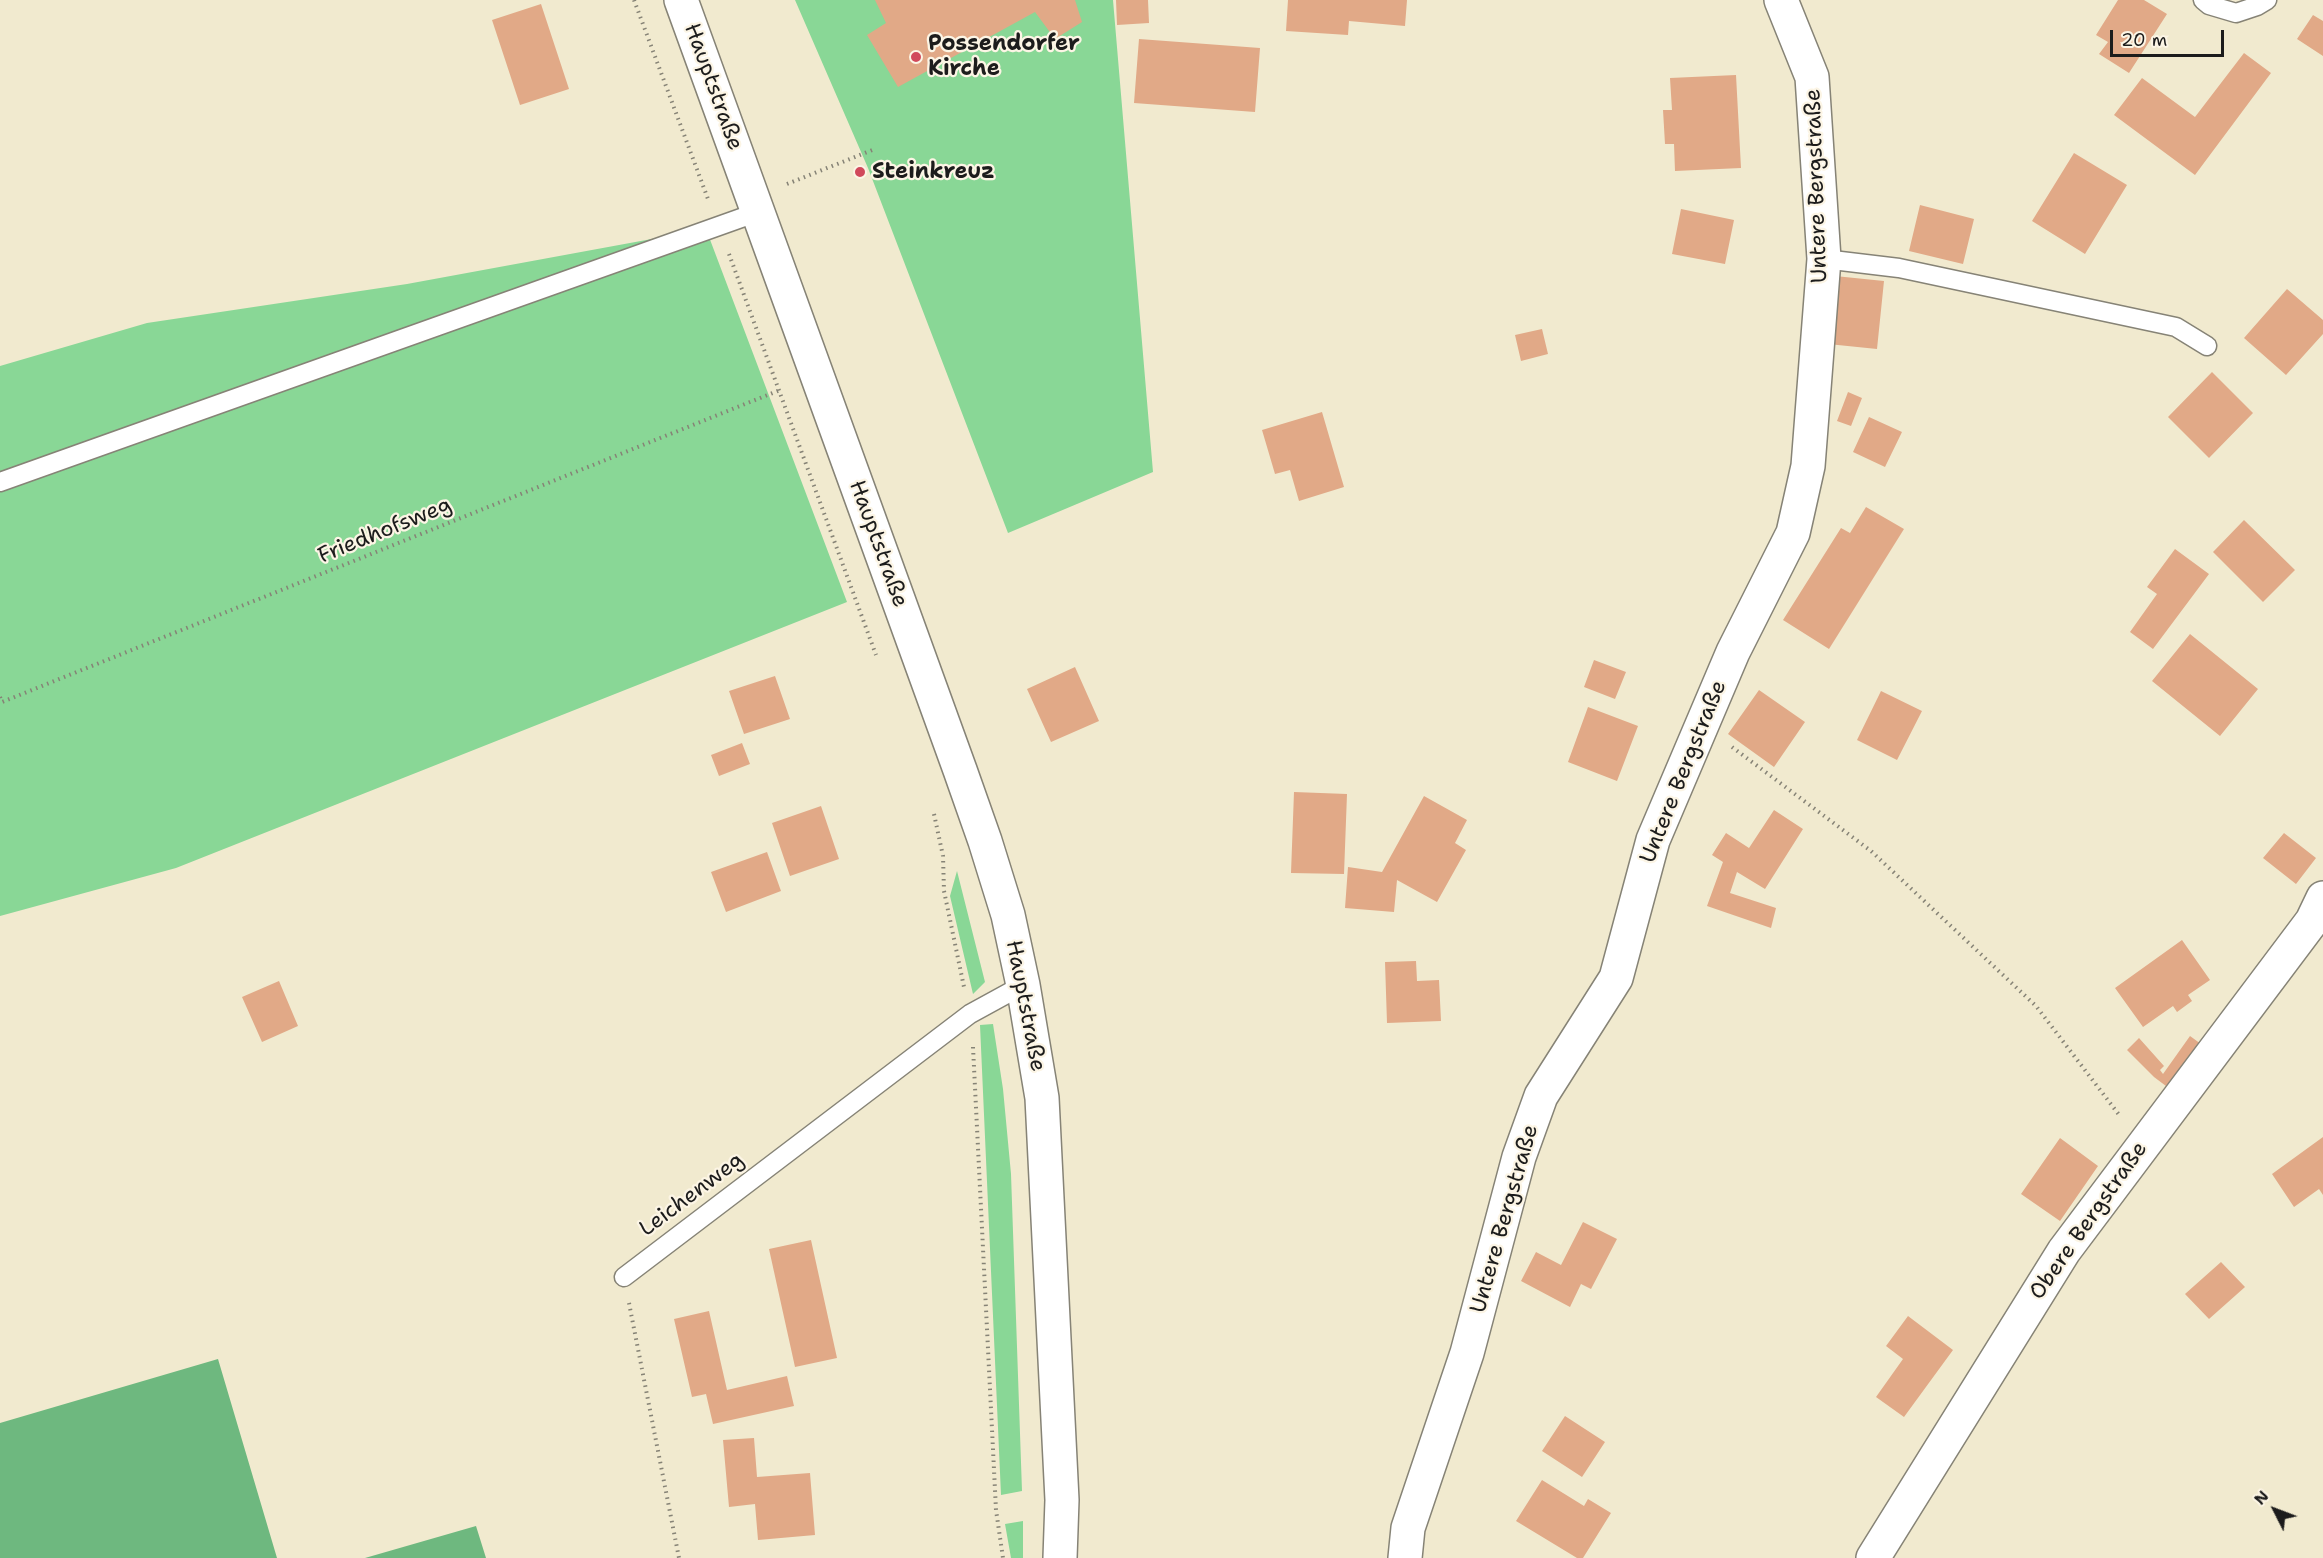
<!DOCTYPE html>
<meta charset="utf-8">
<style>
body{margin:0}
#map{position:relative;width:2323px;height:1558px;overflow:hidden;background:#f1eacf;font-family:"Shantell Sans",sans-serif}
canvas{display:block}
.north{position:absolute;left:2245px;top:1480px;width:60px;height:60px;-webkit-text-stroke:4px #fcf5e5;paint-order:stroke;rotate:312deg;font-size:16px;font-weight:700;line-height:24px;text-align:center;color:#1c1c1c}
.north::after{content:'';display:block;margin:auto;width:21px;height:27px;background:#1c1c1c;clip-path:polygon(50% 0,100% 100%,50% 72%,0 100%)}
.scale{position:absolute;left:2110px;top:30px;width:114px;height:27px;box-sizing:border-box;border:3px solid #1c1c1c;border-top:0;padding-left:8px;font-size:18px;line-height:21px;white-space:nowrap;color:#1c1c1c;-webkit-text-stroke:4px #fcf5e5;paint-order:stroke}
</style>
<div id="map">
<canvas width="2323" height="1558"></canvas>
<div class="north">N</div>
<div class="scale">20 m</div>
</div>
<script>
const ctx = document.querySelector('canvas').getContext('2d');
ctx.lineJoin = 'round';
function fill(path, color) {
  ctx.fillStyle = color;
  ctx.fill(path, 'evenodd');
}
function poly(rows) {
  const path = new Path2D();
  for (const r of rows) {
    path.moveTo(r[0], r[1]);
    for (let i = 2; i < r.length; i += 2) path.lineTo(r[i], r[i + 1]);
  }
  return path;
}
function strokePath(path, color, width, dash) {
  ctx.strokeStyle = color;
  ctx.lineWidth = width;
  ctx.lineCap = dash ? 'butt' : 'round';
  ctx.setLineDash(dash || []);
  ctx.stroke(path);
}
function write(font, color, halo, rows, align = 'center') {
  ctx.font = font + ' "Shantell Sans",sans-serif';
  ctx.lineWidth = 4.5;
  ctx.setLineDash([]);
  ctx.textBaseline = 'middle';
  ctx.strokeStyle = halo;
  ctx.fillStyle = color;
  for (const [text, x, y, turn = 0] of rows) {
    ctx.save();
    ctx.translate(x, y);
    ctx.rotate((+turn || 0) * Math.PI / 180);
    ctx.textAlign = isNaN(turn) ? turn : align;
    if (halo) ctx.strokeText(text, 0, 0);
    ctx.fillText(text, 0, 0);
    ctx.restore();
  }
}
const green = poly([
 [795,0,1113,0,1153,472,1008,533,868,168],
 [706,229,847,602,176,868,0,916,0,366,147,323,407,284],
 [957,871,985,982,973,994,950,896],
 [993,1024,1003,1089,1011,1174,1022,1491,1001,1495,980,1025],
 [1023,1521,1023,1558,1011,1558,1005,1524]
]);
const forest = poly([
 [218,1359,277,1558,0,1558,0,1423],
 [476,1526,486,1558,365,1558]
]);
const building = poly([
 [875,0,1075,0,1082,22,1055,39,1035,12,898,87,867,35,886,23],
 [1116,0,1148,0,1149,23,1117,25],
 [1288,0,1407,0,1405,26,1349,21,1348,35,1286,31],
 [2118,0,2144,0,2167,14,2129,73,2099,54,2108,42,2096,35],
 [541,4,569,89,520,105,492,20],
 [2313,15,2323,21,2323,56,2297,39],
 [1139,39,1260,48,1255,112,1134,103],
 [2244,53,2271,73,2195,175,2114,115,2142,78,2195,117],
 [1736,75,1741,168,1675,171,1674,144,1665,144,1663,110,1672,110,1670,78],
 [2074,153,2127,185,2085,254,2032,221],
 [1920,205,1974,219,1963,264,1909,251],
 [1681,209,1734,220,1725,264,1672,254],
 [1835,276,1884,281,1877,349,1828,344],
 [2287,289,2323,320,2323,334,2286,375,2244,338],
 [1542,329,1548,354,1521,361,1515,335],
 [2212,372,2253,413,2209,458,2168,417],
 [1848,392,1862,398,1851,426,1837,421],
 [1322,412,1344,487,1299,501,1290,470,1275,474,1262,430],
 [1869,417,1902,432,1885,467,1853,452],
 [1866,507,1904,529,1829,649,1783,620,1841,528,1850,533],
 [2244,520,2295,570,2263,602,2213,552],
 [2175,549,2209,574,2153,649,2130,632,2157,594,2147,587],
 [2190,634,2258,689,2220,736,2152,681],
 [1594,660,1626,672,1615,699,1584,687],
 [1075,667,1099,721,1051,742,1027,689],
 [775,676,790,719,744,734,729,691],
 [1759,690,1805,722,1774,767,1728,734],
 [1881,691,1922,711,1897,760,1857,740],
 [1588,707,1638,726,1617,781,1568,762],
 [742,743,750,764,719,776,711,755],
 [1294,792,1347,794,1344,874,1291,873],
 [1424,796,1467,820,1455,843,1466,850,1437,902,1397,880,1394,912,1345,908,1348,867,1382,872],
 [821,806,839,859,790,876,772,823],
 [1774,810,1803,829,1765,889,1737,872,1730,893,1776,908,1771,928,1707,906,1723,862,1712,855,1726,833,1749,848],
 [2284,833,2316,858,2296,884,2263,858],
 [767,852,781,891,726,912,711,872],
 [2182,940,2210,980,2188,995,2192,1001,2177,1012,2173,1006,2143,1027,2115,988],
 [1416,961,1417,981,1439,980,1441,1021,1387,1023,1385,962],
 [279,981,298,1026,262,1042,242,997],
 [2190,1036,2201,1044,2170,1089,2154,1077,2127,1050,2139,1038,2164,1066,2160,1070,2163,1074],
 [2323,1137,2323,1195,2319,1189,2294,1207,2272,1174],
 [2060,1138,2098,1166,2060,1221,2021,1194],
 [1583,1222,1617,1239,1591,1289,1581,1284,1570,1307,1521,1281,1536,1252,1561,1265],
 [811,1240,837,1358,795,1367,769,1249],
 [2221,1262,2245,1287,2209,1319,2185,1294],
 [709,1311,727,1390,787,1376,794,1406,713,1424,706,1394,692,1397,674,1319],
 [1908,1316,1953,1350,1904,1417,1876,1397,1903,1359,1886,1346],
 [1565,1416,1605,1442,1582,1477,1542,1451],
 [754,1438,757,1477,810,1473,815,1535,758,1540,755,1504,729,1507,723,1440],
 [1542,1480,1584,1506,1588,1499,1611,1513,1583,1558,1577,1558,1516,1521]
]);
const path = poly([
 [634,0,708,199],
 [787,184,875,149],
 [729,254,876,655],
 [0,697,2,702,780,390],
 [1732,747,1871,851,2036,1006,2120,1116],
 [934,814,943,856,944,891,964,987],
 [973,1047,996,1510,1003,1558],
 [629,1303,679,1558]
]);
const lane = poly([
 [2203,0,2209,5,2236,13,2257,6,2267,0],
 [1824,259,1899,268,2176,327,2207,346],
 [0,482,758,212],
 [624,1277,970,1014,1023,985]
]);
const street = poly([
 [1405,1558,1408,1528,1467,1353,1519,1157,1541,1096,1616,978,1653,840,1733,652,1793,533,1808,466,1824,259,1812,77,1781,0],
 [1873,1558,2064,1251,2312,921,2323,898]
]);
const primary = poly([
 [681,0,960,770,985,841,1008,915,1023,985,1042,1098,1062,1500,1060,1558]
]);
const markers = [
 [916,57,6,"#d1495b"],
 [860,172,6,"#d1495b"]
];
const poiNames = [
 ["Possendorfer",928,44],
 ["Kirche",928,69],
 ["Steinkreuz",872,172]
];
const streetNames = [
 ["Hauptstraße",713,87,70],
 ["Untere Bergstraße",1817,186,-92],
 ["Friedhofsweg",385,531,-22],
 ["Hauptstraße",878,544,70],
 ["Untere Bergstraße",1684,772,-68],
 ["Hauptstraße",1025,1006,79],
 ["Leichenweg",692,1195,-37],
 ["Untere Bergstraße",1505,1219,-74],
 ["Obere Bergstraße",2089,1221,-55]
];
fill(green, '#89d796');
fill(forest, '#6eb87f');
fill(building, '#e1a987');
strokePath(lane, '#868376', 21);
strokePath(street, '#868376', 36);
strokePath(primary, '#868376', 36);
strokePath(path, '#868376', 4, [1.5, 4.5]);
strokePath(lane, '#fff', 18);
strokePath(street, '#fff', 33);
strokePath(primary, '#fff', 33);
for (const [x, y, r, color] of markers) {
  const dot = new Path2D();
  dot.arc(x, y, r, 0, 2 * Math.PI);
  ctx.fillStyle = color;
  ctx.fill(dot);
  strokePath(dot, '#fcf5e5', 2);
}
write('bold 22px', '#1c1c1c', '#fcf5e5', poiNames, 'left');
write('22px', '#1c1c1c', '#fcf5e5', streetNames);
</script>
